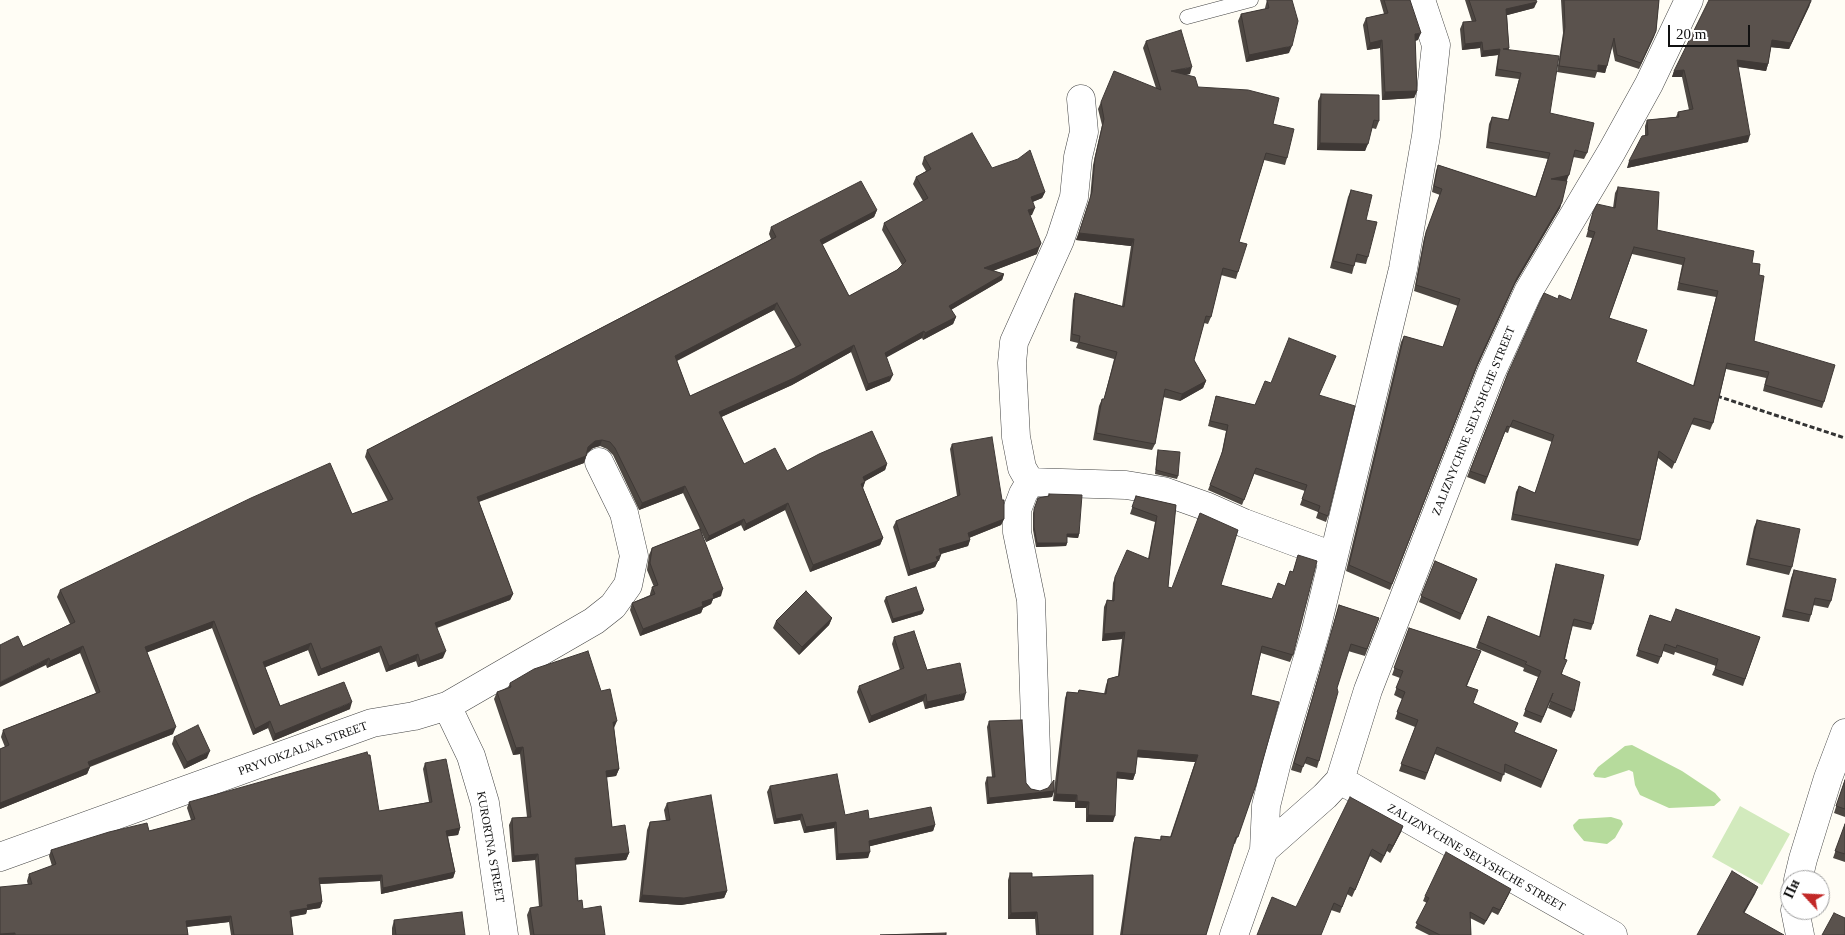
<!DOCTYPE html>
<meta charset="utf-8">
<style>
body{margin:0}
#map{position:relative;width:1845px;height:935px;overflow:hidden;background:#fffdf5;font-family:Georgia,serif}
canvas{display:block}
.north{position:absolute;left:1780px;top:870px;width:50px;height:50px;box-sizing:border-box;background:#fff;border:1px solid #a0a0a0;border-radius:50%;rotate:295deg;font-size:14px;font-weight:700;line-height:20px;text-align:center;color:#111}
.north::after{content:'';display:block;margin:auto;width:18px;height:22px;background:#c22827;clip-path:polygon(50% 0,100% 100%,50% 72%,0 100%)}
.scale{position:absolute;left:1668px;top:25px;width:82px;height:22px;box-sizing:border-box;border:2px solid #111;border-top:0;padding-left:6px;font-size:15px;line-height:18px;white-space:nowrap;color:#111;-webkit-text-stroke:4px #fff;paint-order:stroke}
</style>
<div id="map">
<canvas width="1845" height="935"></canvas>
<div class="north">Пн</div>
<div class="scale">20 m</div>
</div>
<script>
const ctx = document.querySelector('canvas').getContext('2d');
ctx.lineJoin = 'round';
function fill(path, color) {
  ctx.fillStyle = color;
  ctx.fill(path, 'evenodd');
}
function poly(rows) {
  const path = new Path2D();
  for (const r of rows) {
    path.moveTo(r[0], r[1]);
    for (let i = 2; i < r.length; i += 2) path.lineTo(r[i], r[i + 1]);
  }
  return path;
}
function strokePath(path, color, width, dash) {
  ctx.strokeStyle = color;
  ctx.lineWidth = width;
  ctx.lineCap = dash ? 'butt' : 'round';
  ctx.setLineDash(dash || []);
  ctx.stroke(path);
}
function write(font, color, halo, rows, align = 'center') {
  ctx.font = font + ' Georgia,serif';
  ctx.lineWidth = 5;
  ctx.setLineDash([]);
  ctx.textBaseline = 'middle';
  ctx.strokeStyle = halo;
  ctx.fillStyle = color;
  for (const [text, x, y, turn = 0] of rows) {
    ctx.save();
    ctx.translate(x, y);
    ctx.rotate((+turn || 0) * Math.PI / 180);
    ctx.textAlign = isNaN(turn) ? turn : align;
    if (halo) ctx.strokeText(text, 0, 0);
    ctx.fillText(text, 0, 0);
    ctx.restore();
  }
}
const green = poly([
 [1740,806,1790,834,1762,885,1712,857]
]);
const forest = poly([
 [1632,745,1682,771,1715,793,1721,800,1714,806,1669,808,1640,795,1635,785,1633,772,1629,770,1605,778,1595,777,1593,774,1598,767,1625,746],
 [1611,817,1621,820,1623,824,1615,838,1607,844,1584,841,1574,829,1573,825,1579,819]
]);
const path = poly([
 [1717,396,1845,438]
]);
const lane = poly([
 [1187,17,1251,0]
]);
const street = poly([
 [1030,482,1126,485,1163,491,1208,507,1244,523,1333,556],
 [447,706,471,756,485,803,504,935],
 [1340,780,1613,935],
 [1037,781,1031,600,1017,532,1017,510,1023,494,1030,482,1022,468,1016,437,1012,363,1014,342,1060,240,1074,197,1078,157,1084,132,1081,99],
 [1264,850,1325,796,1340,780,1368,690,1491,373,1528,292,1612,151,1649,84,1689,0],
 [0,857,372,723,414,716,447,706,594,621,613,606,628,585,634,556,624,513,599,462],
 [1798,880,1803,859,1828,778,1845,733],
 [1795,910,1800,935],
 [1234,935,1264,850,1266,806,1277,762,1316,630,1403,269,1426,136,1436,45,1421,0]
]);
const wall = poly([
 [1267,0,1289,53,1246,62,1238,21,1241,14,1265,9,1265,8],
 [1380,0,1410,0,1418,40,1415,41,1417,91,1414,98,1382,100,1380,48,1367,50,1363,25,1366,18,1384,14],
 [1465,0,1536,0,1534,8,1507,15,1509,50,1550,113,1587,153,1584,159,1573,157,1560,208,1515,284,1477,367,1390,590,1346,571,1401,342,1404,336,1443,347,1458,306,1414,291,1424,238,1440,195,1432,192,1436,171,1438,165,1535,197,1548,159,1486,148,1489,124,1492,117,1508,120,1519,79,1495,76,1498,55,1481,57,1480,48,1462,50,1460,29,1463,22,1472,22],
 [1561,0,1659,0,1656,31,1639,69,1615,61,1612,46,1605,73,1597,72,1595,78,1557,72,1563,33],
 [1810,5,1789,49,1771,47,1768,64,1766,71,1738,67,1748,142,1627,168,1645,135,1645,126,1647,120,1676,117,1678,112,1689,110,1682,77,1672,77,1674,71],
 [1146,41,1190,74,1185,75,1198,87,1273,124,1287,158,1285,165,1264,160,1239,242,1238,272,1236,279,1221,275,1211,317,1208,324,1204,323,1194,360,1206,381,1203,388,1180,401,1163,397,1155,444,1152,450,1093,440,1099,406,1102,399,1104,399,1114,359,1076,348,1078,343,1070,341,1073,300,1075,293,1122,306,1131,246,1076,240,1090,199,1093,165,1102,125,1098,109,1101,102,1156,88,1143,48],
 [1321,94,1379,121,1376,129,1372,128,1365,151,1317,150,1318,101],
 [924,157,992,168,1045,192,1042,198,1032,202,1032,215,1030,215,1037,254,993,271,1004,274,1002,280,951,310,956,317,953,324,923,340,922,338,886,357,890,381,866,391,851,352,792,385,721,417,744,464,787,471,887,464,885,470,865,481,863,488,883,538,880,545,810,572,785,510,744,531,741,525,706,542,701,531,721,596,713,599,711,604,703,608,701,613,640,636,630,610,632,603,650,595,650,594,652,587,654,587,647,570,649,555,652,548,700,529,683,493,639,510,613,455,607,449,600,446,593,448,587,453,584,463,479,502,513,594,510,600,437,628,443,658,418,667,416,661,386,672,379,652,318,676,308,650,265,667,280,706,350,709,273,741,268,728,253,735,212,628,147,652,173,734,90,767,87,774,0,809,0,749,5,747,1,737,3,730,96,693,80,653,47,668,46,665,23,647,70,624,57,597,60,590,352,514,388,501,365,457,367,450,771,239,769,234,771,227,877,210,874,217,822,244,849,296,897,270,902,265,882,230,884,223,923,201,913,184,916,177,926,171,922,164],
 [774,310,796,348,690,396,677,361],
 [1618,187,1657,230,1752,263,1759,275,1754,341,1824,402,1822,408,1763,391,1766,378,1726,369,1713,423,1710,430,1691,424,1672,469,1658,458,1640,540,1638,546,1511,520,1516,492,1519,486,1535,493,1552,442,1510,427,1508,433,1505,432,1485,484,1467,477,1508,373,1558,299,1571,300,1592,238,1586,237,1593,212,1613,208,1615,193],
 [1632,254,1682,265,1677,290,1716,297,1693,386,1636,362,1609,318],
 [1351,190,1366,220,1368,257,1366,264,1355,262,1352,274,1330,268,1348,197],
 [1271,383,1320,396,1328,516,1326,522,1316,518,1318,512,1300,505,1305,491,1254,474,1242,505,1208,490,1221,456,1226,431,1208,426,1216,396,1255,405],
 [952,444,1004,519,1001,525,969,538,970,540,968,546,941,554,941,555,939,561,938,561,935,567,908,576,893,527,896,521,957,496,950,449],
 [1158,450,1178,476,1177,479,1155,474,1157,454],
 [1049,494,1079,534,1078,538,1067,537,1067,543,1066,546,1036,547,1033,530,1033,513,1038,498,1048,496],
 [1136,496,1176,505,1168,587,1172,588,1221,585,1272,599,1285,586,1290,571,1293,572,1298,555,1293,655,1290,662,1261,653,1251,695,1256,785,1235,844,1233,843,1206,935,1120,935,1133,844,1135,837,1160,840,1161,836,1170,837,1195,762,1137,757,1135,774,1133,780,1117,778,1113,822,1086,822,1086,808,1075,808,1075,802,1053,801,1054,791,1052,797,987,804,985,783,987,777,992,777,987,727,989,721,1026,783,1031,789,1040,791,1054,791,1065,698,1067,692,1078,693,1079,690,1104,694,1106,685,1108,679,1118,676,1122,639,1102,641,1104,607,1107,600,1112,600,1113,583,1115,577,1148,559,1155,522,1130,514],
 [1757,520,1792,567,1789,575,1746,565,1754,527],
 [1435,561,1477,579,1460,620,1419,602],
 [1556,564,1593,624,1591,630,1572,626,1562,674,1574,711,1571,718,1548,708,1551,700,1541,723,1523,716,1538,677,1523,671,1524,668,1476,648,1488,616,1539,637,1554,570],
 [1794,570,1831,601,1828,608,1813,605,1811,615,1809,622,1782,617,1791,578],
 [886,597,924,610,922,614,892,623,884,601],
 [1339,605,1379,618,1365,656,1348,651,1337,688,1319,761,1317,768,1304,763,1301,773,1291,770],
 [1650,615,1671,622,1760,637,1743,686,1712,675,1716,666,1675,652,1674,655,1663,651,1658,664,1636,656],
 [832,618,829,625,799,655,773,628,776,621],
 [1409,628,1481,651,1467,686,1473,703,1514,732,1557,750,1541,788,1504,772,1501,782,1435,754,1425,780,1399,771,1415,727,1395,719,1402,699,1394,695,1400,678,1392,675],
 [894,637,927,670,964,700,925,709,923,701,869,723,857,692,859,686,900,670,892,644],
 [510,683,614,728,619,769,616,776,606,777,612,827,629,853,626,860,576,864,578,901,583,909,605,935,530,935,527,915,530,908,539,907,535,860,512,862,509,825,512,818,527,817,520,754,513,755,494,699,497,692,508,688],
 [174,737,207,758,184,769,172,744],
 [425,763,460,828,458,835,448,836,455,872,453,878,381,894,380,881,320,884,322,902,320,908,307,910,306,914,291,917,293,935,231,935,229,922,187,927,188,935,0,935,28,885,27,881,29,874,52,866,49,856,51,850,149,831,191,820,187,808,189,802,379,811,429,802,423,769],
 [1845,779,1845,817,1834,813],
 [770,786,845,815,869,819,935,825,933,831,870,846,868,858,836,860,834,828,804,833,800,820,774,824,767,792],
 [667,803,727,891,724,898,681,905,639,902,647,830,650,822,666,821,664,810],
 [1845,824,1845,862,1833,858],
 [1403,826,1401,832,1390,853,1387,851,1381,863,1370,856,1352,897,1347,894,1340,913,1331,910,1296,907],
 [1010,873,1093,935,1036,935,1035,919,1008,919,1008,880],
 [1511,889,1509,894,1498,915,1492,912,1484,925,1470,918,1471,935,1429,935,1415,928,1427,903,1423,901,1425,896],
 [394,920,465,935,392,935,392,928]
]);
const shadedWall = poly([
 [1812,0,1789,49,1769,47,1772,40],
 [1537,2,1534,8,1504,16,1506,9],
 [1656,31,1654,37,1639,69,1641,63],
 [1421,33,1418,40,1412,41,1415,34],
 [1382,40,1380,48,1367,50,1370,43],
 [1482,42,1480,48,1462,50,1465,44],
 [1292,46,1289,53,1246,62,1249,55],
 [1500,49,1498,55,1481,57,1483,51],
 [1737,60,1768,64,1766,71,1734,66],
 [1598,65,1607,66,1605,73,1596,71],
 [1192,67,1190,74,1169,78,1171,71],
 [1684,70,1682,77,1672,77,1674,71],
 [1417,91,1414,98,1382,100,1385,92],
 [1750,135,1748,142,1627,168,1629,161],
 [1320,143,1368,144,1365,151,1317,150],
 [1569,175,1566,181,1551,179],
 [1045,192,1042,198,1028,204,1031,197],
 [1562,202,1560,208,1515,284,1477,367,1390,590,1479,360,1517,278],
 [1035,208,1032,215,1026,217,1028,210],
 [877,210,874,217,818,247,820,240],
 [1079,233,1134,239,1131,246,1076,240],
 [1041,243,1037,254,982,275,984,268],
 [1004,274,1002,280,947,312,949,306],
 [777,303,774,310,672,363,675,356],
 [956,317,953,324,923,340,925,333],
 [924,331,922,338,882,360,885,353],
 [854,345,851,352,792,385,717,419,719,412],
 [893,375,890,381,866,391,868,384],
 [1206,381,1203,388,1180,401,1182,394],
 [602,440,600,446,593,448,586,454,588,447,595,441],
 [586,456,584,463,475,503,477,497],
 [887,464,885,470,860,484,863,477],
 [865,482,863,488,858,491,861,484],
 [685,486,683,493,639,510,642,503],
 [788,503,785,510,744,531,746,524],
 [744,519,741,525,706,542,709,536],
 [1004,519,1001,525,966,539,968,533],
 [1067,534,1079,534,1078,538,1066,537],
 [883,538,880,545,810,572,813,565],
 [970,540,968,546,937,555,939,549],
 [1037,543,1067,543,1066,546,1036,547],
 [941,555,935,567,908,576,910,570,936,557],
 [723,589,721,596,713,599,711,604,703,608,701,613,640,636,643,629,702,602,713,594],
 [513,594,510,600,432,629,435,623],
 [924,610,922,614,892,623,893,619],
 [832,618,829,625,799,655,802,647],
 [214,621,212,628,143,654,145,647],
 [1125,632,1122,639,1102,641,1104,634],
 [311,643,308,650,261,669,263,662],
 [83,646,80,653,47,668,50,661],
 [381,646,379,652,318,676,321,669],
 [446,651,443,658,418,667,420,661],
 [418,654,416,661,386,672,389,666],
 [49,658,46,665,0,687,0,682],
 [966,693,964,700,925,709,927,702],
 [926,694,923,701,869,723,871,716],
 [352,702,350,709,273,741,275,734],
 [270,721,268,728,253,735,255,729],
 [617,721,614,728,610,729,613,722],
 [176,727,173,734,85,768,88,762],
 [523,747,520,754,513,755,516,748],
 [1138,750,1198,755,1195,762,1135,757],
 [210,751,207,758,184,769,187,762],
 [90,767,87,774,0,809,0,803],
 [619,769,616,776,603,778,606,771],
 [1117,772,1135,774,1133,780,1114,778],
 [1054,791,1052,797,987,804,989,798],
 [1056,794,1077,795,1075,802,1053,801],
 [1077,801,1089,802,1086,808,1075,808],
 [802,814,800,820,774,824,776,819],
 [1088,815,1115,816,1113,822,1086,822],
 [836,822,834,828,804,833,806,827],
 [935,825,933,831,867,847,869,841],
 [1403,826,1401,832,1390,853,1393,846],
 [460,828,458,835,444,837,446,831],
 [870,852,868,858,836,860,838,854],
 [629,853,626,860,573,865,575,858],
 [538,854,535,860,512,862,514,856],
 [455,872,453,878,381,894,383,888],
 [382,875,380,881,317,884,319,878],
 [1758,887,1755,894,1741,919,1743,912],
 [1511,889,1509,894,1498,915,1500,910],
 [727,891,724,898,681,905,639,902,642,895],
 [322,902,320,908,307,910,306,914,288,917,290,911,307,905],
 [1037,912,1035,919,1008,919,1011,913],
 [231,916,229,922,184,927,186,921],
 [15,933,14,935,0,935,0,934]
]);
const building = poly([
 [1267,0,1292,0,1298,21,1292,46,1249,55,1241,14,1269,8,1267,0],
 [1384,0,1410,0,1421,33,1415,34,1417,91,1385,92,1382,40,1370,43,1366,18,1388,13,1384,0],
 [1469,0,1536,0,1537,2,1506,9,1509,48,1503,49,1559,56,1550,113,1594,123,1587,153,1575,150,1569,175,1551,179,1567,181,1562,202,1517,278,1479,360,1392,584,1349,565,1404,336,1443,347,1460,299,1416,285,1426,232,1442,189,1434,186,1438,165,1536,197,1550,153,1488,142,1492,117,1509,120,1521,73,1497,69,1500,49,1483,51,1482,42,1465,44,1463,22,1476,21,1469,0],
 [1564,0,1659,0,1656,31,1641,63,1617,55,1614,38,1607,66,1598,65,1598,71,1559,66,1565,27,1564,0],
 [1709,0,1811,0,1791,43,1772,40,1768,64,1737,60,1750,135,1629,161,1642,136,1648,135,1647,120,1679,117,1678,112,1693,109,1684,70,1674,71,1709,0],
 [1181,30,1192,67,1171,71,1195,77,1198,87,1248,90,1279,98,1273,124,1294,129,1287,158,1266,153,1239,242,1247,244,1238,272,1223,268,1211,317,1206,316,1194,360,1206,381,1182,394,1165,389,1155,444,1096,433,1102,399,1104,399,1117,352,1079,342,1080,336,1072,334,1075,293,1124,307,1134,239,1079,233,1092,192,1095,158,1104,119,1101,102,1114,71,1161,90,1146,41,1181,30],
 [1321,94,1379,95,1379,121,1374,120,1368,144,1320,143,1321,94],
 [972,133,992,168,1018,159,1030,150,1045,192,1031,197,1035,208,1028,210,1041,243,1039,247,984,268,1004,274,949,306,956,317,925,333,924,331,885,353,893,375,868,384,854,345,794,378,719,412,744,464,775,448,787,471,819,454,872,431,887,464,863,477,865,482,861,484,883,538,813,565,788,503,746,524,744,519,709,536,685,486,642,503,615,448,610,442,602,440,595,441,588,447,586,456,477,497,513,594,435,623,446,651,420,661,418,654,389,666,381,646,321,669,311,643,263,662,280,706,344,682,352,702,275,734,270,721,255,729,214,621,145,647,176,727,88,762,90,767,0,803,0,749,9,745,3,730,100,692,83,646,50,661,49,658,0,682,0,645,18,636,23,647,75,622,60,590,251,498,330,463,352,514,393,499,367,450,776,237,771,227,861,181,877,210,820,240,849,296,897,270,906,261,884,223,928,198,916,177,931,169,924,157,972,133],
 [777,303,801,345,690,396,675,356,777,303],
 [1618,187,1659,192,1657,230,1754,251,1752,263,1760,264,1759,275,1764,276,1754,341,1835,365,1824,402,1765,385,1769,372,1727,363,1713,423,1694,418,1675,463,1659,451,1640,540,1513,514,1519,486,1535,493,1554,435,1513,420,1510,427,1507,426,1487,477,1470,471,1508,373,1544,293,1558,299,1559,295,1571,300,1595,232,1588,230,1593,212,1597,204,1615,208,1618,187],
 [1634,247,1685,258,1679,283,1718,291,1694,386,1636,362,1647,330,1609,318,1634,247],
 [1351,190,1372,195,1366,220,1377,222,1368,257,1357,254,1354,266,1333,261,1351,190],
 [1289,338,1336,356,1319,395,1355,406,1328,516,1318,512,1320,506,1302,499,1307,485,1256,468,1244,500,1210,485,1223,450,1228,425,1210,421,1216,396,1255,405,1265,381,1271,383,1289,338],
 [992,437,1002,500,1004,500,1004,519,968,533,970,540,939,549,941,555,936,557,938,561,910,570,896,521,960,495,952,444,992,437],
 [1158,450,1180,452,1178,476,1156,470,1158,450],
 [1049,494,1082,495,1079,534,1067,534,1067,543,1037,543,1034,527,1034,509,1038,498,1049,496,1049,494],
 [1136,496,1176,505,1168,587,1172,588,1200,513,1238,530,1221,585,1272,599,1278,583,1285,586,1290,571,1293,572,1298,555,1317,561,1293,655,1262,646,1251,695,1279,702,1256,785,1238,837,1236,837,1206,935,1122,935,1135,837,1161,840,1161,836,1171,837,1198,755,1138,750,1135,774,1117,772,1115,816,1088,815,1089,802,1077,801,1077,795,1056,794,1067,692,1078,693,1079,690,1106,694,1108,679,1119,676,1125,632,1104,634,1107,600,1114,601,1115,577,1127,550,1149,559,1157,516,1132,507,1136,496],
 [1757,520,1800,529,1792,567,1749,558,1757,520],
 [700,529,723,589,713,594,714,598,702,602,703,606,643,629,632,603,655,594,652,587,658,585,650,563,652,548,700,529],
 [1435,561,1477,579,1462,614,1421,596,1435,561],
 [1556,564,1604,575,1593,624,1574,619,1564,659,1567,660,1561,674,1580,682,1574,711,1550,701,1553,693,1543,717,1525,710,1541,671,1525,664,1527,662,1479,642,1488,616,1540,637,1556,564],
 [1794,570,1836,579,1831,601,1815,598,1811,615,1785,609,1794,570],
 [916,587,924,610,893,619,886,597,916,587],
 [806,591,832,618,802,647,776,621,806,591],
 [1339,605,1379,618,1367,649,1351,644,1337,688,1338,692,1319,761,1307,757,1303,767,1294,763,1339,605],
 [1676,609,1760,637,1745,679,1715,669,1718,659,1677,645,1676,648,1665,644,1661,657,1638,650,1650,615,1671,622,1676,609],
 [1409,628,1481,651,1466,686,1478,690,1473,703,1518,723,1514,732,1557,750,1543,781,1505,764,1504,775,1437,747,1427,773,1401,764,1418,720,1397,712,1405,692,1396,688,1403,671,1394,668,1409,628],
 [914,631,927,670,960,663,966,693,927,702,926,694,871,716,859,686,904,668,894,637,914,631],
 [588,651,601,691,610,689,617,721,613,722,619,769,606,771,612,827,625,825,629,853,575,858,578,901,582,900,583,909,601,906,605,935,534,935,530,908,542,906,538,854,514,856,512,818,531,817,523,747,516,748,497,692,511,687,510,683,534,669,588,651],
 [1022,720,1026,783,1031,789,1040,791,1048,788,1054,780,1054,791,989,798,987,777,995,777,989,721,1022,720],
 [198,725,210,751,187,762,174,737,198,725],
 [367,752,368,755,370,755,379,811,432,802,425,763,446,759,460,828,446,831,455,872,383,888,382,875,319,878,322,902,307,905,308,908,290,911,293,935,234,935,231,916,186,921,188,935,15,935,15,933,0,934,0,887,32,884,29,874,56,864,51,850,109,832,147,823,149,831,195,819,189,802,367,752],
 [837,774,845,815,868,810,869,819,931,807,935,825,869,841,870,852,838,854,836,822,806,827,802,814,776,819,770,786,837,774],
 [1845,780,1845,809,1836,806,1845,780],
 [711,795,727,891,684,898,642,895,650,822,670,820,667,803,711,795],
 [1350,797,1403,826,1393,846,1389,844,1384,856,1372,849,1355,890,1350,887,1342,907,1334,903,1321,935,1257,935,1272,897,1296,907,1350,797],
 [1845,824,1845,854,1835,851,1845,824],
 [1446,852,1511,889,1500,910,1493,907,1486,921,1470,912,1471,935,1440,935,1416,923,1429,898,1425,896,1446,852],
 [1732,871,1758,887,1743,912,1784,935,1697,935,1732,871],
 [1010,873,1032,873,1032,877,1093,875,1093,935,1039,935,1037,912,1011,913,1010,873],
 [462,912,465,935,396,935,394,920,462,912],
 [1834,913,1845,918,1845,935,1822,935,1834,913],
 [946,933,946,935,880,935,946,933]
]);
const streetNames = [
 ["ZALIZNYCHNE SELYSHCHE STREET",1474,421,-68],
 ["PRYVOKZALNA STREET",303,749,-20],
 ["KURORTNA STREET",490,847,80],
 ["ZALIZNYCHNE SELYSHCHE STREET",1476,858,30]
];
fill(green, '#d2eabd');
fill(forest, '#b6db9c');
strokePath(lane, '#444', 15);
strokePath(street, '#444', 29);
strokePath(path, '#333', 3, [5, 2.5]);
strokePath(lane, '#fff', 14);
strokePath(street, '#fff', 28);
fill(wall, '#4d4742');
fill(shadedWall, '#3f3936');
fill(building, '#5a524d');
strokePath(building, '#3f3936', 1);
write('12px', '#111', '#fff', streetNames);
</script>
